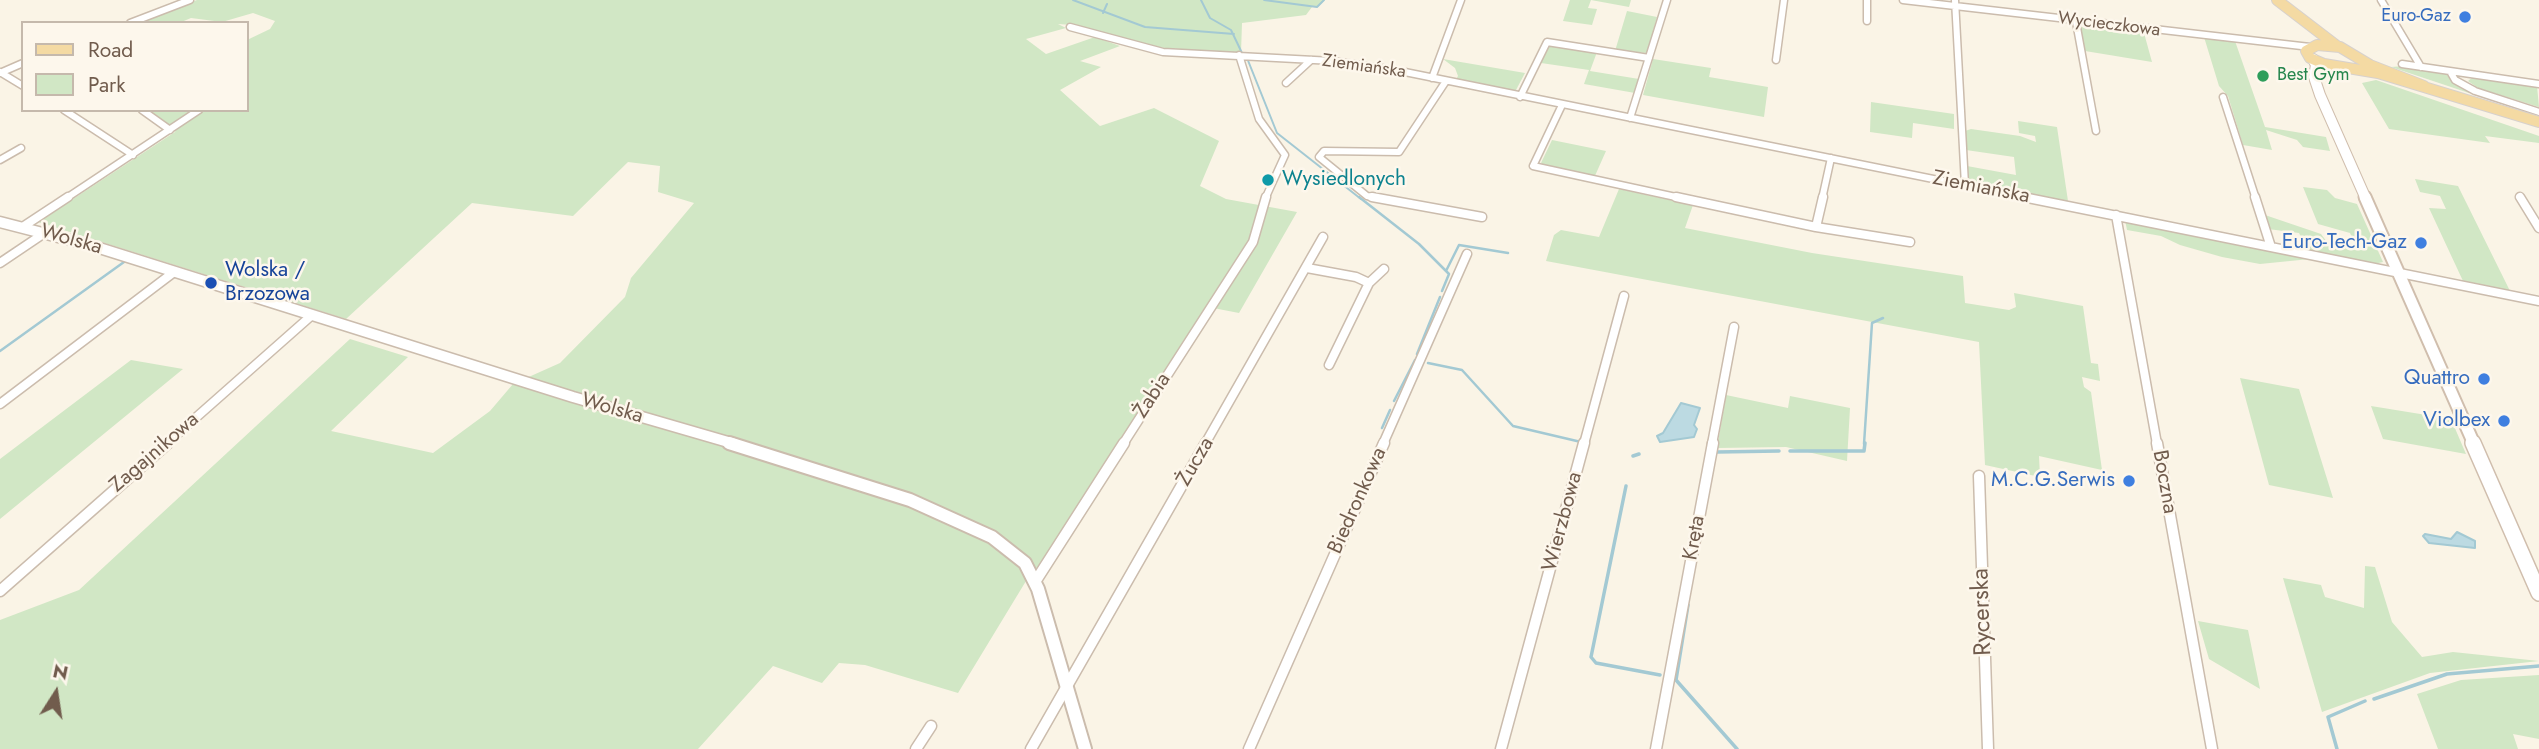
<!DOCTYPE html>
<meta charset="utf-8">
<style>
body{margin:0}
#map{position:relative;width:2539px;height:749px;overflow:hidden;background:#faf4e6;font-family:Jost,sans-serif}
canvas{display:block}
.legend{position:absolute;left:21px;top:21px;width:228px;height:91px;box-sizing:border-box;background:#fdf7ec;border:2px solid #c5b9ac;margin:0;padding:9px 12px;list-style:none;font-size:21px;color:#715c4d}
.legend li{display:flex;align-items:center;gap:14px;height:35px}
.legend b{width:35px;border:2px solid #c5b9ac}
.north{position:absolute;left:21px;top:658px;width:70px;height:70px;-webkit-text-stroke:5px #fdf7ec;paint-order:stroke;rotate:12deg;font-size:19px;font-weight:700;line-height:28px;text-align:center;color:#715c4d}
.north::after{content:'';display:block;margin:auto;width:24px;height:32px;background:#715c4d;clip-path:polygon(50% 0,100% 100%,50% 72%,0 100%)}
</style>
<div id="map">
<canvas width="2539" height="749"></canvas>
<ul class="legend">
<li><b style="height:9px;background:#f4daa3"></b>Road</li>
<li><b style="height:19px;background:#d1e7c5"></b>Park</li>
</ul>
<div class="north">N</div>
</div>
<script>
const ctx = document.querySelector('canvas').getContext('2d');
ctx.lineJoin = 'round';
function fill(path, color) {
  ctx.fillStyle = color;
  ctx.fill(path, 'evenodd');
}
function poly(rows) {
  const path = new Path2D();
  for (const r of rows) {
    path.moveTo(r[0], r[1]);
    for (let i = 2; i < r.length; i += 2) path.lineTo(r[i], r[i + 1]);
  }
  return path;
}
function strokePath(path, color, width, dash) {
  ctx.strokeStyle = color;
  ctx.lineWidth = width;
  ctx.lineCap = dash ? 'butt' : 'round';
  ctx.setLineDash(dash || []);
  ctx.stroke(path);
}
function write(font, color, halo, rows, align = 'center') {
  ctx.font = font + ' Jost,sans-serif';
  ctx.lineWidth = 5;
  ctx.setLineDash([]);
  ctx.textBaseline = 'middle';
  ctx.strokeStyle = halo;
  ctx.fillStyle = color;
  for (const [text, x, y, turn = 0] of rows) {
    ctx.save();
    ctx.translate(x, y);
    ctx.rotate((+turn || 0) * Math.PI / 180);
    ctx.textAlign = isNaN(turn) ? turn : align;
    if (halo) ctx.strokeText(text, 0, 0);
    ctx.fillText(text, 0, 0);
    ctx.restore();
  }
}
const green = poly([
 [197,0,1325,0,1318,7,1312,7,1306,15,1242,23,1241,53,1151,47,1072,25,1058,24,1066,28,1026,39,1046,54,1095,37,1120,46,1080,61,1101,67,1060,90,1100,126,1154,108,1219,141,1200,186,1226,199,1297,212,1239,313,1208,307,1043,560,1026,581,958,693,865,665,839,663,822,683,773,666,698,749,0,749,0,620,79,590,350,339,408,357,331,431,433,453,490,411,513,384,560,363,625,297,631,278,694,203,658,192,660,166,628,162,573,216,472,203,346,319,38,222,175,132,176,129,146,110,247,110,247,40,270,29,275,21,253,13,222,22,191,18,179,23,140,22],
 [1570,0,1631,0,1629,7,1591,0,1588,8,1597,9,1592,25,1563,21],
 [1627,11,1657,17,1647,53,1615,51],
 [2080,27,2144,33,2152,62,2085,51],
 [2204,37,2235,41,2265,127,2326,137,2330,151,2303,147,2297,140,2266,130,2272,150,2243,145,2228,96,2219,86],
 [1555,46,1597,52,1590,71,1639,79,1635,93,1584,84,1589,70,1541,63,1549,47],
 [1443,59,1525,73,1516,90,1510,92,1455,81,1458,76,1455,68],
 [1653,59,1711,68,1709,77,1768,87,1764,117,1643,95],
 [2404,66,2445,73,2459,86,2472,91,2469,93,2391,67],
 [2473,77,2537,86,2539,107,2478,88,2468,81],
 [2376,80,2539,136,2539,143,2485,136,2490,143,2389,129,2362,83],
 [1871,102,1954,114,1954,129,1913,123,1912,138,1870,132],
 [2018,121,2057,127,2068,201,1968,183,1967,166,2016,175,2014,157,1966,150,1965,131,1971,129,2020,136,2036,142,2035,136,2019,133],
 [1552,140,1606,151,1594,178,1545,167,1541,163],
 [2415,179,2458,186,2510,291,2463,281,2429,208,2446,209,2440,196,2420,192],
 [2303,187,2327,190,2335,198,2357,204,2383,262,2374,264,2303,249,2305,245,2299,233,2268,229,2265,215,2321,234,2330,246,2358,250,2350,233,2318,224],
 [1619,189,1693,205,1685,228,1812,253,1963,276,1965,303,2009,310,2016,307,2014,293,2083,306,2091,363,2098,364,2100,381,2082,377,2084,387,2091,392,2102,470,2039,456,2040,477,1985,465,1979,342,1546,261,1554,235,1561,230,1599,237],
 [2125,220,2310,259,2260,264,2222,257,2180,245,2161,236,2127,230],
 [131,360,183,369,0,519,0,459],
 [2240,378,2299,389,2333,498,2269,485],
 [1726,395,1788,408,1790,396,1850,408,1847,461,1786,447,1717,448],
 [2371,406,2451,419,2466,454,2383,439],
 [2365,566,2375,567,2392,622,2422,657,2453,652,2539,661,2430,673,2322,712,2283,578,2321,585,2325,597,2364,608],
 [2198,621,2248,630,2260,689,2209,659],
 [2539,675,2539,739,2513,734,2518,749,2438,749,2417,694,2461,680]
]);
const water = poly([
 [1681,403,1700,408,1694,425,1697,429,1694,437,1660,442,1657,436,1663,433,1681,403],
 [2457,532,2475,541,2475,548,2429,543,2423,536,2425,534,2451,539,2457,532]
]);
const streamFar2 = poly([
 [1073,0,1145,27,1234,34],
 [1201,0,1210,18,1231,30,1242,53],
 [1264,0,1317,7,1324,0],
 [1103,13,1107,4],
 [1247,58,1277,133,1361,199]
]);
const streamFar1 = poly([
 [1359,197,1419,244,1449,274,1442,291],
 [1446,271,1459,245,1508,253],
 [0,351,124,262],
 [1417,354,1440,297],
 [1428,363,1462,370,1513,426,1581,442],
 [1394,401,1415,360],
 [1382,428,1390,410],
 [1864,444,1872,323,1883,318]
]);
const stream = poly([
 [1790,451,1864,451,1865,443],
 [1717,452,1779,451],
 [1633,456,1639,454],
 [1626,486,1591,657,1596,663,1660,675],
 [1688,605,1676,680,1737,749],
 [2374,699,2447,674,2539,666],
 [2337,749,2328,717,2365,701]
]);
const minorFar2 = poly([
 [1867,0,1867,21],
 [1903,0,2310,47],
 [1955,0,1965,185],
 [2381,0,2421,67],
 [2076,22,2096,131],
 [130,23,190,0],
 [1070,27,1163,52,1333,61,1395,70,2032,199],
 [1239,55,1259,119,1285,155,1265,199],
 [1776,60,1784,0],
 [2402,64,2539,84],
 [0,72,23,86],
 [0,73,23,63],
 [2451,73,2455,80,2475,91,2539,112],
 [1432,78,1461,0],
 [1286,83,1311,60],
 [1520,97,1547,42,1649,58],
 [2223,97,2256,199],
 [1562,105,1533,166,1685,199],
 [64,110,133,155],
 [142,110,170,130],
 [1630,118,1667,0],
 [0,160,21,148],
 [65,199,199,110],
 [1382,199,1367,196,1319,157,1324,151,1399,152,1446,81],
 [1822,199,1831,158]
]);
const minorFar1 = poly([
 [1372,197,1482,217],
 [1676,197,1816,227,1910,242],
 [2023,197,2539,301],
 [2255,197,2271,247],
 [2520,197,2539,228],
 [2116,215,2157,444],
 [24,226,68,197],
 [1816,227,1823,197],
 [0,263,46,232],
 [1307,268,1356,277,1369,283],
 [1329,365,1369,283,1384,269],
 [0,404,174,272],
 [166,444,312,315],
 [1123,444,1253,242,1266,197],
 [1205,444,1323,237],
 [1383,444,1467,254],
 [1584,444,1624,296],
 [1712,444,1734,327]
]);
const minor = poly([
 [2157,443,2212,749],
 [1979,476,1988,749],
 [1035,582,1124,443],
 [0,591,168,443],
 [916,749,931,726],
 [1031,749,1206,443],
 [1249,749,1384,443],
 [1501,749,1584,443],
 [1656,749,1713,443]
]);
const tertiaryFar1 = poly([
 [0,222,93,246,573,397,735,444]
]);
const tertiary = poly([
 [729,443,910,500,992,537,1025,563,1038,589,1085,749]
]);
const secondaryFar2 = poly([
 [2313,59,2316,65,2314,77,2320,95,2366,199]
]);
const secondaryFar1 = poly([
 [2365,197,2474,444]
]);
const secondary = poly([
 [2473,443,2539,593]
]);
const primary = poly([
 [2277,0,2337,46],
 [2424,86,2370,65,2340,47,2317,45,2306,51,2310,58,2324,64,2378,73,2539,122]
]);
const markers = [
 [2465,17,7,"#3f7fe0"],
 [2263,76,7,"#2e9e5b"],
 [1268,180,7,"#0f9aa8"],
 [2421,243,7,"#3f7fe0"],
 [211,283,7,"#1a4fb4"],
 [2484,379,7,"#3f7fe0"],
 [2504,421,7,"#3f7fe0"],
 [2129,481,7,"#3f7fe0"]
];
const farShopnames = [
 ["Euro-Gaz",2451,17]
];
const farStreetnames = [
 ["Wycieczkowa",2109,25,7],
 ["Ziemiańska",1364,67,8]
];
const farLeisurenames = [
 ["Best Gym",2277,76]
];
const cultureNames = [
 ["Wysiedlonych",1282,180]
];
const streetNames = [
 ["Ziemiańska",1981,188,11],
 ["Wolska",71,240,16],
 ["Żabia",1153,396,-57],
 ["Wolska",612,409,16],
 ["Zagajnikowa",155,453,-41],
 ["Żucza",1196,462,-60],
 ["Boczna",2164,482,80],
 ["Biedronkowa",1358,501,-66],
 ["Wierzbowa",1563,522,-75],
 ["Kręta",1695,538,-80]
];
const shopNames = [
 ["Euro-Tech-Gaz",2407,243],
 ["Quattro",2470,379],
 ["Violbex",2490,421],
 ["M.C.G.Serwis",2115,481]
];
const transitNames = [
 ["Wolska /",225,271],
 ["Brzozowa",225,295]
];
const nearStreetnames = [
 ["Rycerska",1983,612,-92]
];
fill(green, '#d1e7c5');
fill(water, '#bcdae2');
strokePath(water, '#a3c9d3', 2);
strokePath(streamFar2, '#a3c9d3', 2);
strokePath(streamFar1, '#a3c9d3', 2.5);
strokePath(stream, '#a3c9d3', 3.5);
strokePath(minorFar2, '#cbbcad', 9);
strokePath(minorFar1, '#cbbcad', 11);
strokePath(minor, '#cbbcad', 13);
strokePath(tertiaryFar1, '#cbbcad', 13);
strokePath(tertiary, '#cbbcad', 16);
strokePath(secondaryFar2, '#d0bead', 12);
strokePath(secondaryFar1, '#d0bead', 15);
strokePath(secondary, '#d0bead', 18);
strokePath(primary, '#d7d1cd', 12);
strokePath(minorFar2, '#fff', 6);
strokePath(minorFar1, '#fff', 8);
strokePath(minor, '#fff', 10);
strokePath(tertiaryFar1, '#fff', 10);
strokePath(tertiary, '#fff', 12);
strokePath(secondaryFar2, '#fff', 10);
strokePath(secondaryFar1, '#fff', 11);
strokePath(secondary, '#fff', 15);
strokePath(primary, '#f4daa3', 10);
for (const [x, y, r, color] of markers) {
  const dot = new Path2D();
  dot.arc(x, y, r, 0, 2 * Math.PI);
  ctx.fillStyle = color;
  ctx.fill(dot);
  strokePath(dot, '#fdf7ec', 2.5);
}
write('18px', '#366cbe', '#fdf7ec', farShopnames, 'right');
write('18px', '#715c4d', '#fdf7ec', farStreetnames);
write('18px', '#27864d', '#fdf7ec', farLeisurenames, 'left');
write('21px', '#0d838f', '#fdf7ec', cultureNames, 'left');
write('21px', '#715c4d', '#fdf7ec', streetNames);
write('21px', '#366cbe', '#fdf7ec', shopNames, 'right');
write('21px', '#164399', '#fdf7ec', transitNames, 'left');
write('24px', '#715c4d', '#fdf7ec', nearStreetnames);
</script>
